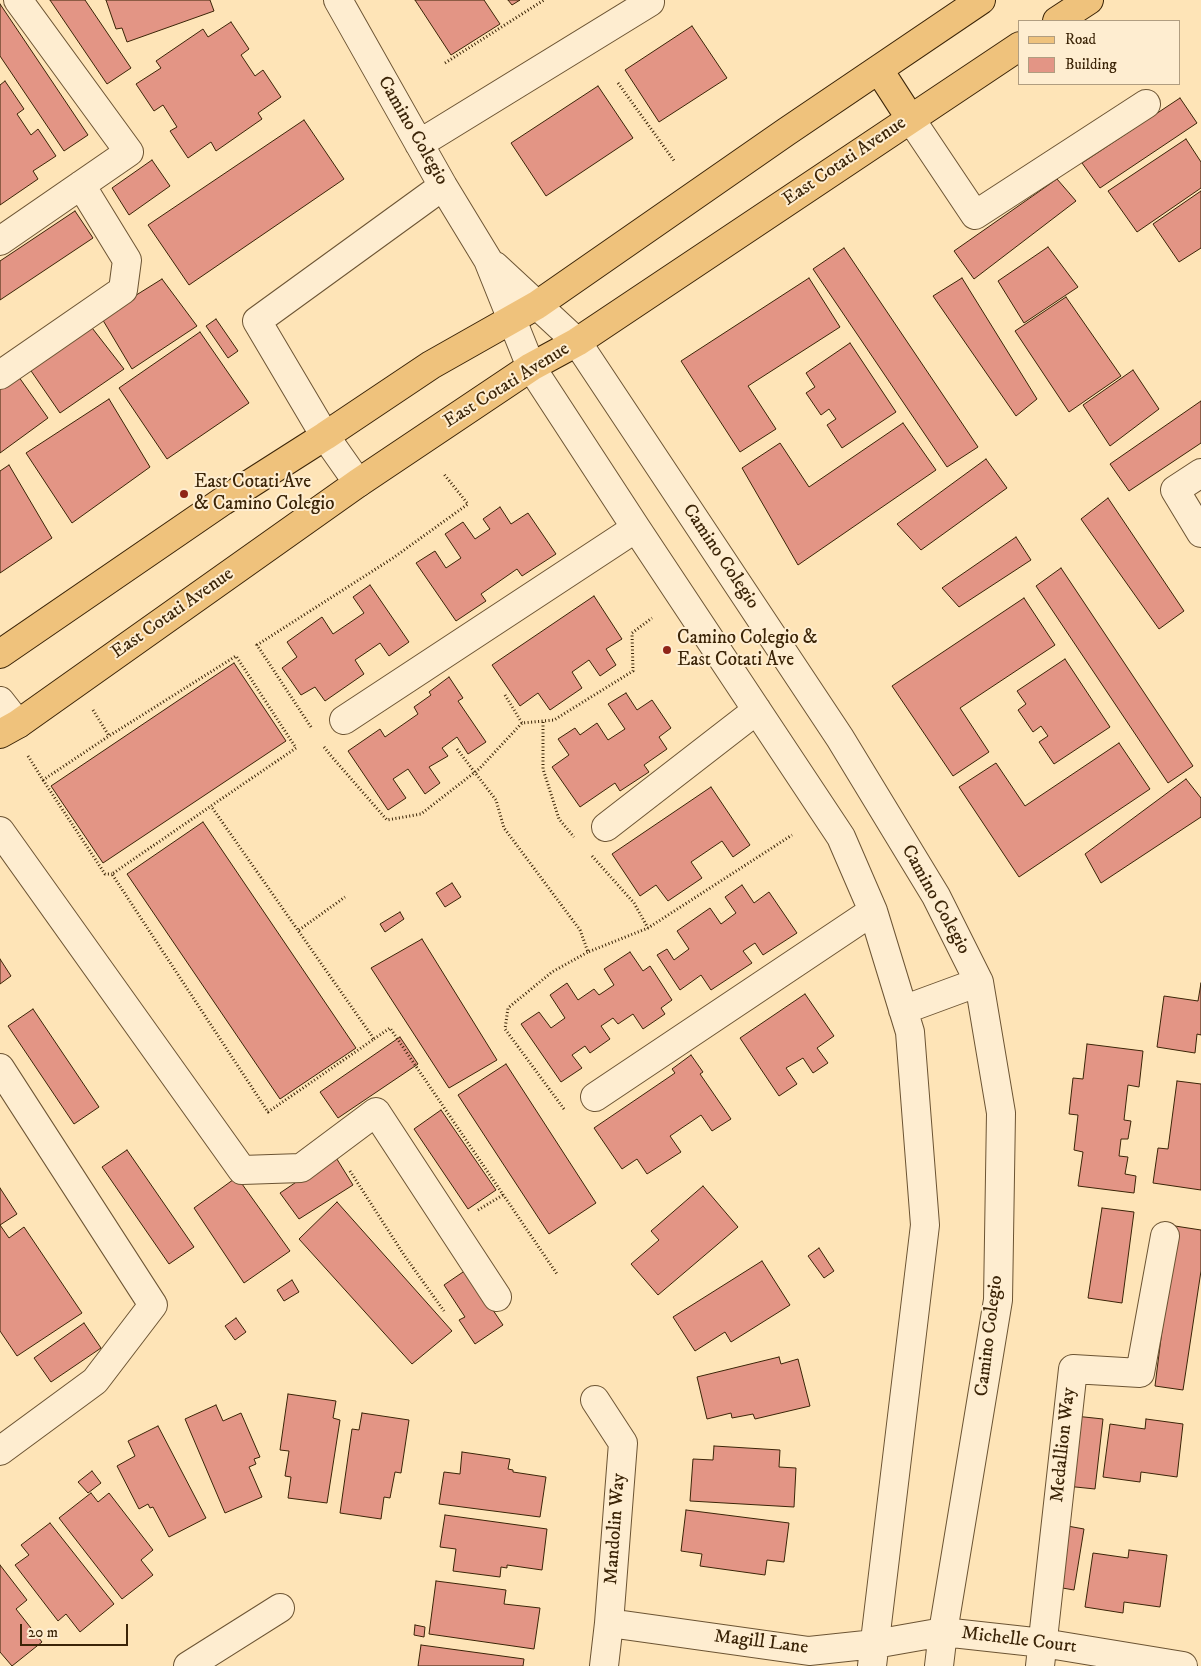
<!DOCTYPE html>
<style>
body{margin:0}
#map{position:relative;width:1201px;height:1666px;overflow:hidden;background:#fee4b7;font-family:"IM FELL DW Pica",serif}
canvas{display:block}
.legend{position:absolute;left:1018px;top:20px;width:162px;height:65px;box-sizing:border-box;background:#feedd0;border:1px solid #b09d80;margin:0;padding:6px 9px;list-style:none;font-size:15px;color:#3b2407}
.legend li{display:flex;align-items:center;gap:10px;height:25px}
.legend b{width:25px;border:1px solid #b09d80}
.scale{position:absolute;left:20px;top:1624px;width:108px;height:22px;box-sizing:border-box;border:2px solid #3b2407;border-top:0;padding-left:6px;font-size:15px;line-height:18px;white-space:nowrap;color:#3b2407;-webkit-text-stroke:4px #feedd0;paint-order:stroke}
</style>
<div id="map">
<canvas width="1201" height="1666"></canvas>
<ul class="legend">
<li><b style="height:6px;background:#efc27c"></b>Road</li>
<li><b style="height:14px;background:#e39585"></b>Building</li>
</ul>
<div class="scale">20 m</div>
</div>
<script>
const ctx = document.querySelector('canvas').getContext('2d');
ctx.lineJoin = 'round';
function fill(path, color) {
  ctx.fillStyle = color;
  ctx.fill(path, 'evenodd');
}
function poly(rows) {
  const path = new Path2D();
  for (const r of rows) {
    path.moveTo(r[0], r[1]);
    for (let i = 2; i < r.length; i += 2) path.lineTo(r[i], r[i + 1]);
  }
  return path;
}
function strokePath(path, color, width, dash) {
  ctx.strokeStyle = color;
  ctx.lineWidth = width;
  ctx.lineCap = dash ? 'butt' : 'round';
  ctx.setLineDash(dash || []);
  ctx.stroke(path);
}
function write(font, color, halo, rows, align = 'center') {
  ctx.font = font + ' "IM FELL DW Pica",serif';
  ctx.lineWidth = 4;
  ctx.setLineDash([]);
  ctx.textBaseline = 'middle';
  ctx.strokeStyle = halo;
  ctx.fillStyle = color;
  for (const [text, x, y, turn = 0] of rows) {
    ctx.save();
    ctx.translate(x, y);
    ctx.rotate((+turn || 0) * Math.PI / 180);
    ctx.textAlign = isNaN(turn) ? turn : align;
    if (halo) ctx.strokeText(text, 0, 0);
    ctx.fillText(text, 0, 0);
    ctx.restore();
  }
}
const building = poly([
 [50,0,85,0,131,68,107,84,50,0],
 [106,0,210,0,214,11,127,42,122,28,116,29,106,0],
 [415,0,484,0,500,24,451,55,415,0],
 [508,0,520,0,512,5,508,0],
 [0,4,88,135,64,151,0,56,0,4],
 [231,22,249,49,241,55,255,76,263,70,281,97,258,113,262,119,216,151,211,142,188,158,170,131,177,127,163,105,154,111,136,84,161,68,156,61,203,29,208,37,231,22],
 [692,26,727,78,659,122,625,70,692,26],
 [5,81,24,109,17,114,31,135,38,129,56,156,33,171,38,179,0,205,0,85,5,81],
 [598,86,633,138,546,196,511,143,598,86],
 [1180,98,1197,123,1100,188,1082,163,1180,98],
 [304,120,344,179,189,285,148,225,304,120],
 [1186,139,1201,162,1201,188,1137,232,1108,191,1186,139],
 [152,160,170,186,129,215,112,188,152,160],
 [1057,179,1076,201,974,279,954,251,1057,179],
 [1201,191,1201,248,1179,262,1153,224,1201,191],
 [75,211,93,238,0,300,0,261,75,211],
 [1048,247,1078,287,1024,323,998,281,1048,247],
 [844,248,978,447,947,467,813,269,844,248],
 [809,278,840,327,748,386,776,429,740,452,681,361,809,278],
 [962,278,1037,399,1016,416,933,296,962,278],
 [162,279,197,326,132,369,101,317,162,279],
 [1066,297,1121,376,1069,412,1015,331,1066,297],
 [216,319,238,351,228,358,206,326,216,319],
 [89,324,124,369,60,413,27,365,89,324],
 [200,332,249,403,167,459,119,388,200,332],
 [850,343,896,412,842,448,827,425,836,419,829,409,821,415,806,393,815,387,806,373,850,343],
 [1133,370,1159,409,1110,446,1083,405,1133,370],
 [16,373,48,418,0,453,0,383,16,373],
 [109,399,150,467,72,523,26,453,109,399],
 [1201,401,1201,443,1129,491,1110,464,1201,401],
 [903,423,936,470,798,565,742,468,780,443,809,487,903,423],
 [986,459,1007,488,921,550,897,524,986,459],
 [9,465,52,538,0,573,0,471,9,465],
 [1108,498,1184,611,1159,629,1081,519,1108,498],
 [500,507,511,524,528,513,556,554,522,576,517,569,481,594,486,601,456,621,416,563,435,551,446,568,461,558,445,534,463,522,475,539,490,529,483,519,500,507],
 [1016,537,1031,560,959,607,942,588,1016,537],
 [1061,568,1193,766,1168,783,1036,586,1061,568],
 [370,585,409,642,389,656,380,643,355,660,364,674,325,701,315,687,301,695,282,668,297,657,287,642,322,617,333,634,364,613,353,597,370,585],
 [594,596,622,639,606,649,616,665,600,676,589,660,572,672,582,688,550,710,538,693,520,706,492,665,594,596],
 [1024,598,1055,645,960,708,989,752,953,776,892,686,1024,598],
 [1065,659,1110,727,1054,764,1039,742,1048,736,1041,726,1033,732,1018,710,1026,704,1017,691,1065,659],
 [234,663,286,741,103,863,51,786,234,663],
 [449,677,463,698,458,701,486,742,468,754,457,737,442,748,448,756,429,767,440,783,425,794,408,769,393,779,406,798,388,810,348,751,380,729,385,737,418,714,414,707,431,695,429,692,449,677],
 [626,693,637,710,652,700,671,728,659,737,667,749,644,765,649,772,620,791,615,783,580,807,552,767,569,755,558,739,575,728,580,735,597,723,608,740,625,729,608,704,626,693],
 [1119,743,1150,789,1019,877,959,787,996,763,1025,806,1119,743],
 [1186,779,1201,798,1201,817,1101,883,1085,854,1186,779],
 [711,787,750,845,733,857,722,841,691,862,702,878,668,901,656,885,640,896,612,854,711,787],
 [203,822,356,1048,280,1099,127,874,203,822],
 [452,883,461,897,445,907,436,893,452,883],
 [742,885,754,903,769,892,797,933,763,955,755,943,743,951,752,963,711,990,701,975,680,990,657,955,667,949,674,960,689,949,677,931,710,908,721,924,736,913,725,897,742,885],
 [400,912,404,919,385,932,380,924,400,912],
 [422,939,497,1060,449,1088,371,968,422,939],
 [630,952,643,971,650,966,672,1000,661,1008,665,1014,643,1029,633,1014,618,1024,613,1018,601,1026,610,1039,590,1053,585,1046,572,1055,582,1068,561,1082,521,1024,539,1012,551,1028,565,1018,550,995,567,983,578,1000,594,989,599,995,614,985,604,969,630,952],
 [0,959,11,976,0,984,0,959],
 [1201,983,1201,1035,1197,1034,1195,1053,1157,1047,1164,996,1198,1001,1201,983],
 [805,994,834,1036,817,1048,828,1063,813,1073,803,1058,786,1068,797,1084,779,1096,740,1038,805,994],
 [33,1009,99,1107,74,1124,8,1026,33,1009],
 [400,1037,418,1064,338,1118,320,1092,400,1037],
 [1087,1044,1143,1051,1139,1087,1128,1085,1124,1120,1131,1121,1128,1139,1121,1139,1119,1156,1128,1157,1125,1174,1136,1176,1134,1193,1078,1186,1083,1152,1074,1150,1078,1115,1069,1114,1073,1078,1083,1079,1087,1044],
 [691,1055,703,1072,700,1074,731,1119,712,1131,701,1115,670,1136,681,1152,647,1174,637,1159,622,1169,594,1128,675,1073,672,1069,691,1055],
 [506,1064,596,1203,549,1234,458,1095,506,1064],
 [1177,1081,1201,1084,1201,1190,1153,1183,1158,1148,1168,1149,1177,1081],
 [441,1110,496,1190,468,1209,414,1129,441,1110],
 [127,1150,194,1247,169,1264,102,1167,127,1150],
 [335,1156,353,1185,299,1219,280,1193,335,1156],
 [237,1177,290,1251,244,1283,194,1208,237,1177],
 [703,1186,738,1227,658,1295,631,1264,659,1240,651,1231,703,1186],
 [0,1188,17,1214,0,1225,9,1238,24,1227,82,1313,17,1356,0,1331,0,1188],
 [337,1202,452,1331,412,1364,299,1239,337,1202],
 [1102,1208,1134,1212,1122,1303,1088,1298,1102,1208],
 [1175,1226,1201,1230,1201,1271,1183,1390,1155,1386,1175,1226],
 [819,1248,834,1271,824,1278,808,1256,819,1248],
 [762,1261,790,1305,731,1342,725,1332,695,1351,673,1317,762,1261],
 [466,1270,503,1325,475,1344,459,1320,465,1317,444,1285,466,1270],
 [292,1280,299,1292,284,1301,277,1290,292,1280],
 [236,1318,246,1332,235,1340,225,1326,236,1318],
 [84,1323,101,1348,51,1382,34,1358,84,1323],
 [779,1357,781,1364,798,1359,810,1406,755,1419,753,1414,732,1418,731,1413,707,1419,697,1377,779,1357],
 [288,1394,336,1401,333,1418,340,1420,327,1503,288,1498,291,1477,285,1476,289,1451,280,1450,288,1394],
 [216,1405,223,1421,241,1413,260,1457,254,1459,256,1464,249,1467,262,1497,225,1513,185,1419,216,1405],
 [362,1413,409,1420,401,1473,395,1472,390,1498,384,1497,381,1519,340,1513,352,1429,359,1430,362,1413],
 [1075,1416,1103,1419,1095,1489,1066,1486,1075,1416],
 [1146,1419,1183,1424,1177,1477,1141,1472,1140,1482,1103,1477,1110,1424,1145,1429,1146,1419],
 [158,1426,206,1518,169,1537,153,1507,150,1508,148,1504,139,1509,117,1466,135,1456,128,1441,158,1426],
 [714,1446,780,1450,779,1467,796,1468,794,1507,690,1501,693,1459,713,1460,714,1446],
 [462,1452,510,1459,508,1469,513,1470,513,1472,546,1477,540,1517,439,1504,444,1472,460,1474,462,1452],
 [92,1471,101,1483,88,1493,78,1482,92,1471],
 [91,1493,98,1502,109,1493,153,1550,141,1560,153,1575,122,1599,59,1518,91,1493],
 [686,1510,789,1523,784,1562,767,1560,765,1575,700,1566,702,1554,681,1551,686,1510],
 [445,1515,547,1529,542,1570,507,1565,507,1568,501,1567,500,1577,453,1571,456,1549,440,1547,445,1515],
 [50,1523,114,1604,80,1632,66,1614,58,1621,15,1565,29,1555,21,1545,50,1523],
 [1062,1525,1084,1529,1074,1590,1051,1586,1062,1525],
 [1129,1550,1167,1555,1160,1607,1124,1602,1123,1613,1085,1607,1093,1553,1128,1558,1129,1550],
 [0,1565,27,1600,16,1609,42,1642,12,1666,0,1652,0,1565],
 [436,1581,506,1590,504,1604,540,1608,534,1649,429,1634,436,1581],
 [415,1625,425,1627,424,1637,414,1635,415,1625],
 [421,1645,524,1659,523,1666,418,1666,421,1645]
]);
const path = poly([
 [445,63,544,0],
 [618,83,675,162],
 [505,695,522,723],
 [93,710,109,736,236,656,296,748,211,806,112,874,268,1112,374,1039,211,806],
 [543,722,543,769,559,819,574,837],
 [311,727,257,645,393,558,468,504,443,473],
 [324,747,332,757,387,820,421,814,479,769,522,723,554,720,633,671,632,633,652,618],
 [457,749,496,800,504,828,580,930,588,952,648,928,792,835],
 [28,756,43,780,109,736],
 [43,780,105,874,112,874],
 [592,856,634,903,648,928],
 [299,930,345,897],
 [374,1039,390,1028,557,1274],
 [564,1109,505,1029,508,1008,552,972,588,952],
 [350,1171,404,1255,444,1311],
 [478,1210,503,1195]
]);
const minor = poly([
 [338,0,443,186,488,260,531,367,636,528,841,837,873,911,910,1032,925,1225,872,1666],
 [910,118,975,215,1146,104],
 [419,144,650,2],
 [0,241,129,152,18,0],
 [495,266,577,342,840,738,936,896,979,982,1001,1113,998,1300,943,1632,939,1666],
 [0,375,123,290,127,260,81,185],
 [1201,473,1175,490,1201,533],
 [358,483,325,436,257,321,443,186],
 [0,701,18,724],
 [344,720,636,528],
 [606,827,757,710],
 [0,831,242,1170,301,1168,376,1112,497,1297],
 [903,1010,979,982],
 [0,1068,153,1305,95,1381,0,1451],
 [595,1097,873,911],
 [595,1400,623,1443,609,1623,604,1666],
 [609,1623,809,1651,875,1644,943,1632,1043,1643,1183,1666],
 [188,1666,280,1608],
 [1040,1666,1073,1369,1140,1373,1165,1236]
]);
const major = poly([
 [1057,21,1089,0],
 [879,70,910,118],
 [0,654,223,501,325,436,431,365,537,305,786,132,981,0],
 [0,734,18,724,358,483,531,367,577,342,1020,46]
]);
const markers = [
 [184,494,5,"#8f2418"],
 [667,650,5,"#8f2418"]
];
const streetNames = [
 ["Camino Colegio",412,131,60],
 ["East Cotati Avenue",845,162,-34],
 ["East Cotati Avenue",507,386,-32],
 ["Camino Colegio",720,557,56],
 ["East Cotati Avenue",173,614,-35],
 ["Camino Colegio",935,900,61],
 ["Camino Colegio",990,1336,-83],
 ["Medallion Way",1064,1445,-84],
 ["Mandolin Way",616,1529,-86],
 ["Michelle Court",1019,1641,7],
 ["Magill Lane",761,1643,7]
];
const poiNames = [
 ["East Cotati Ave",194,483],
 ["& Camino Colegio",194,505],
 ["Camino Colegio &",677,639],
 ["East Cotati Ave",677,661]
];
fill(building, '#e39585');
strokePath(building, '#3b2407', 1);
strokePath(minor, '#6c5433', 30);
strokePath(major, '#3b2407', 30);
strokePath(path, '#3b2407', 3, [1, 2.5]);
strokePath(minor, '#feedd0', 28);
strokePath(major, '#efc27c', 28);
for (const [x, y, r, color] of markers) {
  const dot = new Path2D();
  dot.arc(x, y, r, 0, 2 * Math.PI);
  ctx.fillStyle = color;
  ctx.fill(dot);
  strokePath(dot, '#feedd0', 2);
}
write('19px', '#3b2407', '#feedd0', streetNames);
write('19px', '#3b2407', '#feedd0', poiNames, 'left');
</script>
